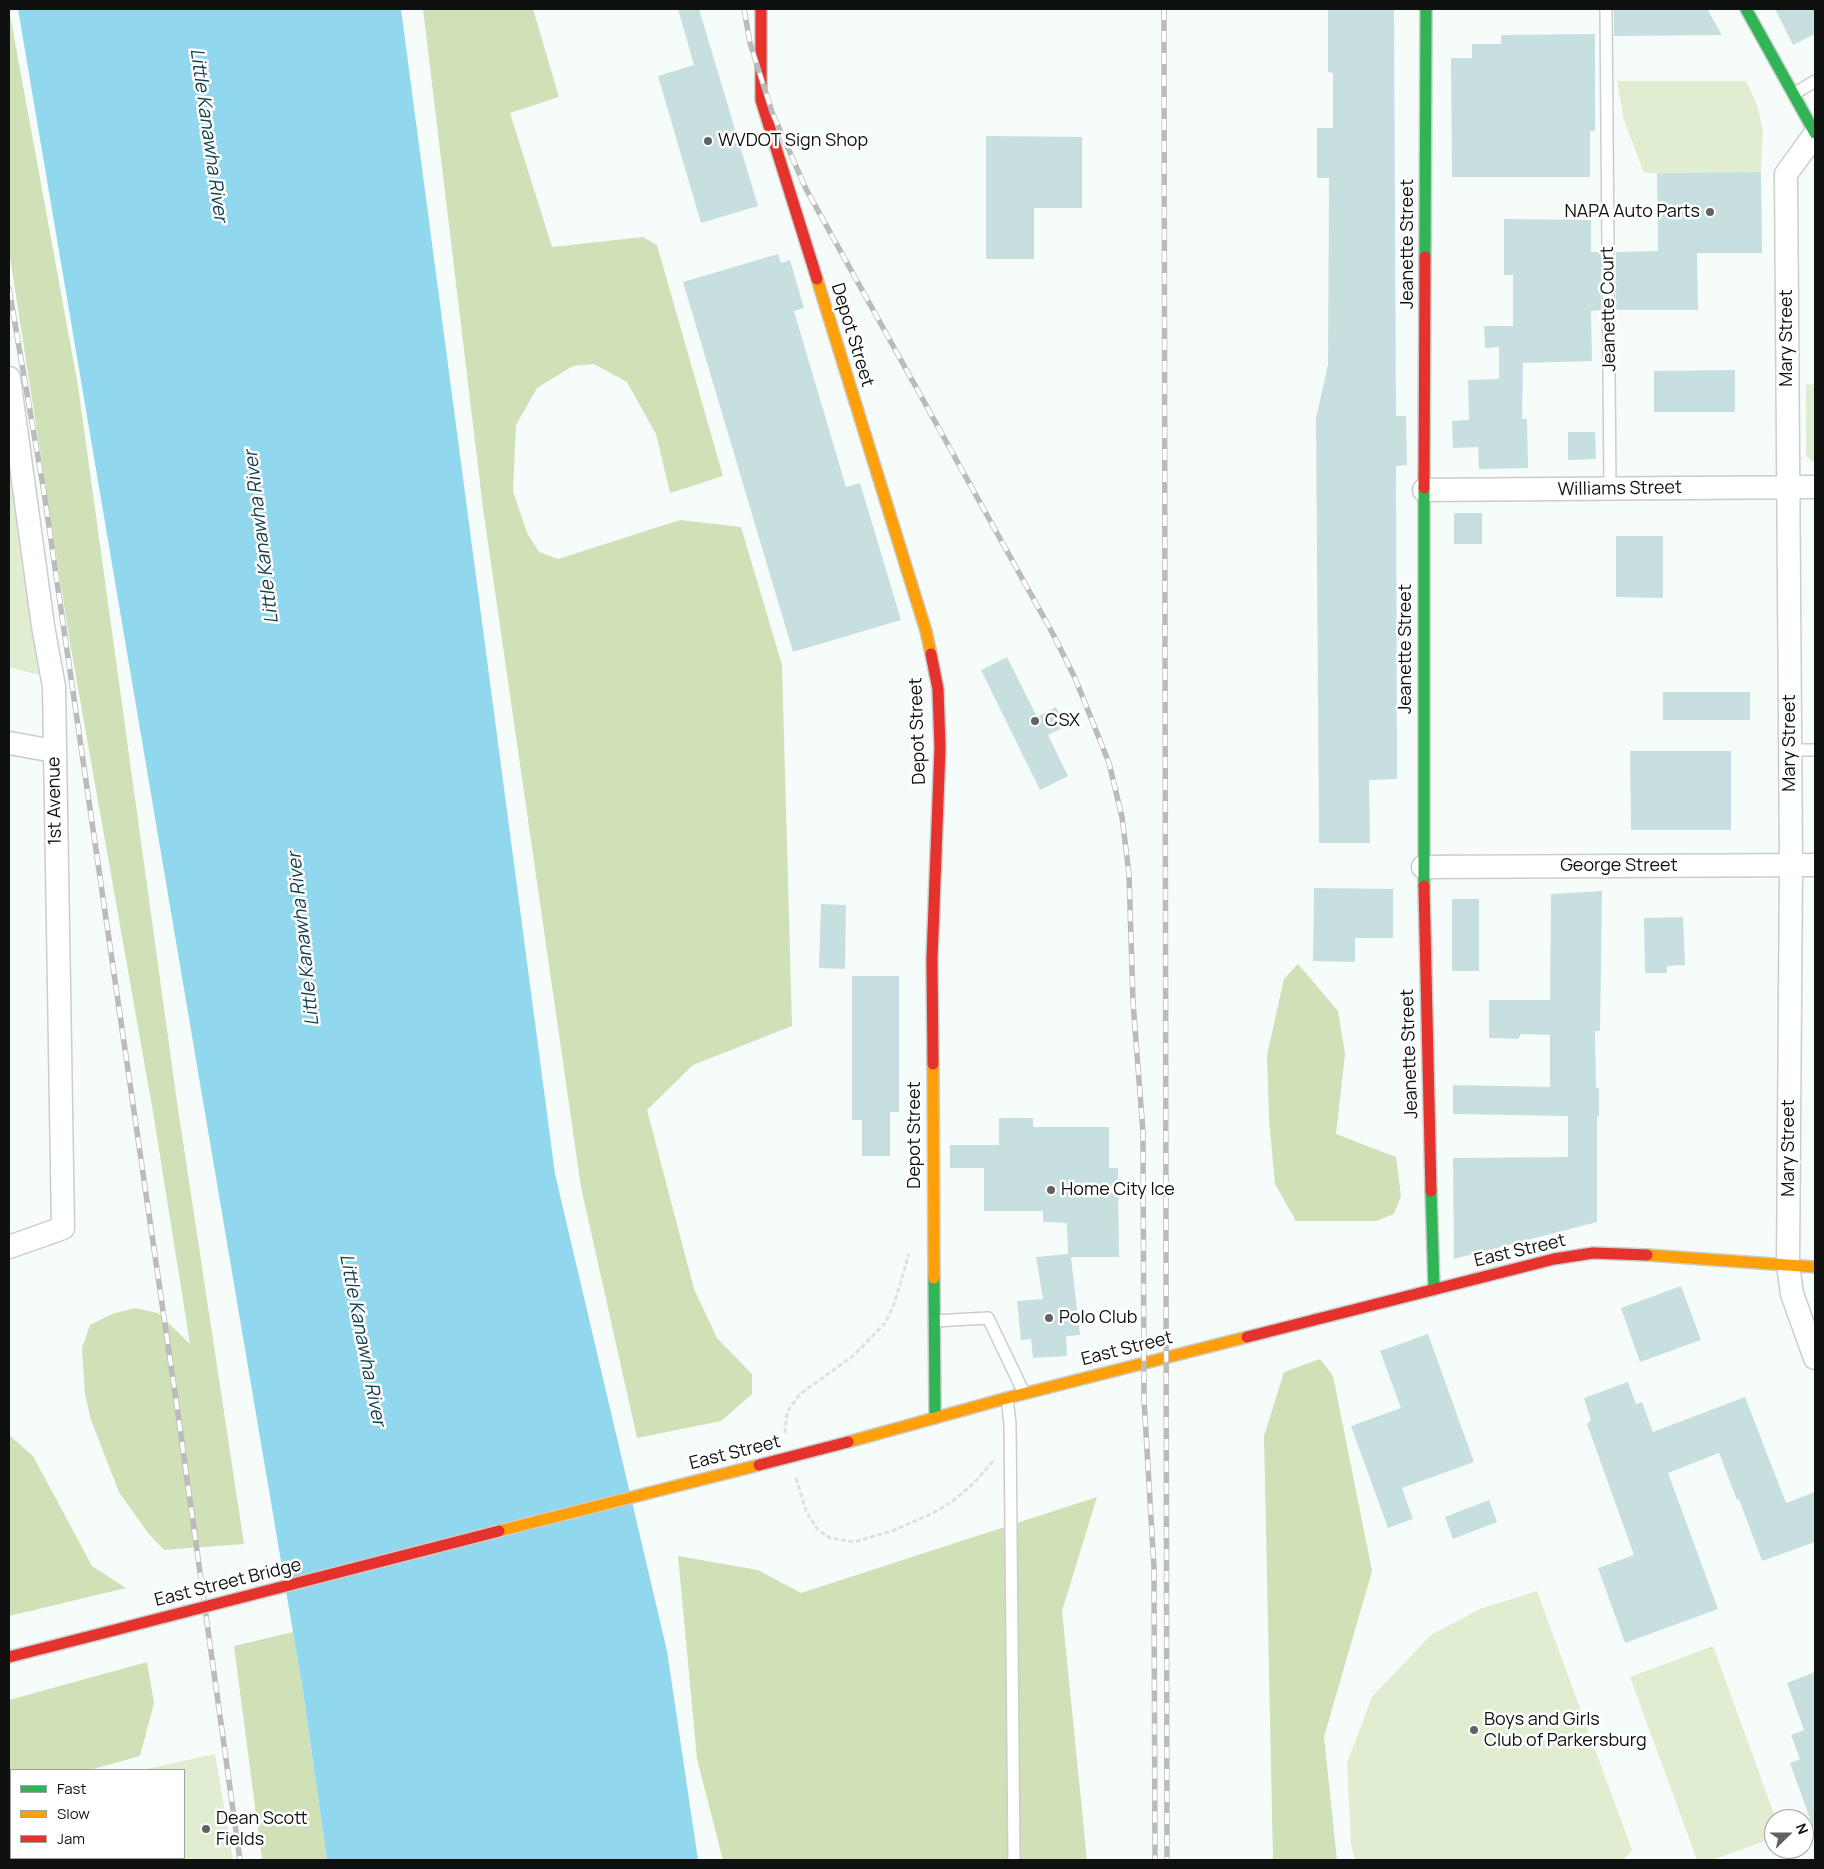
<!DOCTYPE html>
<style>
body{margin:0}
#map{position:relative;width:1824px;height:1869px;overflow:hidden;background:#f6fcfa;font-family:Manrope,sans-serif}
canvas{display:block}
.frame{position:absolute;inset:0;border:10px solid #0e1110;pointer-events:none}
.legend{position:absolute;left:10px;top:1769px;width:175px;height:90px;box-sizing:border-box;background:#fff;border:1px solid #9fa09f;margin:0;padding:6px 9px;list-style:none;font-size:15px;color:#0e1110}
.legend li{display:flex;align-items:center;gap:10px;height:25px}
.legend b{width:25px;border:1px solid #9fa09f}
.north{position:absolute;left:1764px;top:1809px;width:50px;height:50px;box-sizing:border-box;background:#fff;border:1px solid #9fa09f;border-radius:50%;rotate:68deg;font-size:14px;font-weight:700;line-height:20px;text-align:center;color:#0e1110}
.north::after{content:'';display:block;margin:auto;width:18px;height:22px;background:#5f6362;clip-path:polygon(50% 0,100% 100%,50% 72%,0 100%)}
</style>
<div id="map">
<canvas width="1824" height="1869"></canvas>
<div class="frame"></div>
<ul class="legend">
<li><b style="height:6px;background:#30b455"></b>Fast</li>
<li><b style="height:6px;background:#ff9f0a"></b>Slow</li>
<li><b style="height:6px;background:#e5322d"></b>Jam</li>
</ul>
<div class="north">N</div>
</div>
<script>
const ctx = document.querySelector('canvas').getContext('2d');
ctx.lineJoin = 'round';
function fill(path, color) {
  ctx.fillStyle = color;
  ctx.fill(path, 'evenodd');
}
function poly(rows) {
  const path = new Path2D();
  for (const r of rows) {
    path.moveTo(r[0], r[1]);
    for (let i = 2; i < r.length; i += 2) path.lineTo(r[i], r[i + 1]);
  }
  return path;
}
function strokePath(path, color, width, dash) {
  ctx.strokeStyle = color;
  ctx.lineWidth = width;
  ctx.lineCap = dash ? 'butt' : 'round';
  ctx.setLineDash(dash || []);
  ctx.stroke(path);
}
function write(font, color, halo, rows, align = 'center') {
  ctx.font = font + ' Manrope,sans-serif';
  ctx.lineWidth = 5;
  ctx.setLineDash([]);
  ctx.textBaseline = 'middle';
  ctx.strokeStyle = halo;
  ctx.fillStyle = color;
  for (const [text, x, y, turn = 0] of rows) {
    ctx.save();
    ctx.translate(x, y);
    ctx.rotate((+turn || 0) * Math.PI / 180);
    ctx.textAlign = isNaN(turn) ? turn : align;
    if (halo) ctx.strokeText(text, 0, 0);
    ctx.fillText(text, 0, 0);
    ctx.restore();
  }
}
const green = poly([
 [1617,81,1746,81,1757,105,1763,131,1761,172,1644,173,1624,120],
 [1815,384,1815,463,1806,456,1806,385],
 [9,441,39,675,9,667],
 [1537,1591,1632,1850,1623,1860,1355,1860,1351,1844,1347,1763,1372,1697,1431,1635,1480,1609],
 [1713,1646,1776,1819,1774,1819,1774,1838,1712,1860,1697,1860,1630,1677],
 [215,1754,233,1860,9,1860,9,1801,11,1800,11,1858,184,1858,184,1770,142,1770]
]);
const forest = poly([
 [9,9,78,386,177,1102,244,1544,164,1550,148,1533,119,1492,91,1420,85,1394,82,1348,90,1325,112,1314,135,1308,158,1313,190,1344,153,1112,69,637,9,251],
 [423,9,533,9,559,97,510,113,552,247,643,237,657,245,723,476,670,493,656,434,627,382,594,364,573,366,537,388,516,425,513,491,527,533,539,552,558,559,680,520,741,527,782,665,792,1026,693,1065,647,1110,694,1289,717,1338,752,1374,752,1394,721,1421,637,1438,581,1187,483,508],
 [1298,964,1338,1011,1345,1054,1336,1134,1396,1157,1401,1196,1394,1214,1376,1221,1296,1221,1275,1184,1269,1119,1267,1055,1284,979],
 [1320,1359,1333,1376,1372,1571,1324,1737,1337,1860,1273,1860,1264,1436,1284,1372],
 [9,1435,33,1456,92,1566,126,1588,9,1616],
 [1097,1497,1062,1611,1087,1860,723,1860,697,1759,678,1556,758,1570,801,1593],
 [293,1632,303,1691,327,1860,262,1860,234,1646],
 [147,1662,154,1703,140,1756,90,1770,11,1770,11,1793,9,1794,9,1700]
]);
const water = poly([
 [18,9,401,9,555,1174,667,1651,698,1860,327,1860,303,1691]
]);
const building = poly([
 [678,9,699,9,758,206,701,223,658,76,694,65],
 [1328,9,1394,9,1396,416,1406,416,1407,465,1396,466,1397,779,1369,780,1370,843,1319,843,1316,418,1328,365,1329,178,1317,178,1317,128,1333,128,1333,73,1328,72],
 [1614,9,1707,9,1722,35,1614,36],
 [1775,9,1815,9,1815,34,1793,45],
 [1595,34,1595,131,1590,131,1590,177,1452,177,1451,58,1472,58,1472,44,1501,44,1501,35],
 [986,136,1082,137,1082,208,1034,208,1034,259,986,259],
 [1761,172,1762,253,1697,253,1698,310,1616,310,1616,252,1658,251,1657,173],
 [1504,219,1591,220,1591,252,1601,252,1601,310,1591,311,1592,361,1523,363,1522,419,1527,419,1528,468,1479,469,1478,447,1453,448,1452,421,1469,420,1468,380,1499,379,1499,347,1485,348,1484,326,1513,326,1513,275,1504,275],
 [778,254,781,263,790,260,804,308,794,311,846,487,860,483,901,620,793,652,683,282],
 [1735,370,1735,412,1654,412,1654,371],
 [1568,432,1595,432,1596,459,1568,460],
 [1454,513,1482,513,1482,544,1454,544],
 [1616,536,1663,536,1663,598,1616,597],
 [1007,657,1037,717,1056,707,1066,726,1048,735,1068,776,1040,790,981,670],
 [1663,692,1750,692,1750,720,1663,720],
 [1630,751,1731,751,1731,830,1631,830],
 [1314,888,1393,889,1393,938,1355,938,1355,962,1313,961],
 [1602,891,1600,1031,1595,1031,1596,1088,1599,1088,1599,1116,1597,1117,1597,1222,1454,1259,1453,1158,1568,1157,1568,1116,1453,1114,1453,1085,1550,1087,1550,1035,1521,1034,1518,1039,1489,1038,1489,1000,1550,1000,1551,894],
 [1452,899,1479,899,1479,971,1452,971],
 [821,904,846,905,845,969,819,968],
 [1683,917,1685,965,1667,966,1667,973,1645,973,1644,918],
 [852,976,899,976,899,1112,890,1112,890,1156,862,1156,862,1120,852,1120],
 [999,1118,1033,1118,1033,1127,1109,1127,1109,1168,1118,1168,1119,1257,1071,1257,1080,1335,1066,1336,1067,1356,1033,1358,1031,1339,1021,1340,1017,1301,1043,1299,1036,1257,1068,1254,1067,1223,1043,1222,1043,1211,984,1211,984,1168,950,1168,950,1145,999,1145],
 [1681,1286,1701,1340,1640,1362,1621,1308],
 [1428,1334,1474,1462,1402,1488,1413,1519,1388,1528,1351,1426,1401,1408,1380,1351],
 [1628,1382,1636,1404,1642,1402,1653,1432,1745,1397,1786,1503,1815,1492,1815,1542,1762,1561,1739,1499,1737,1500,1719,1453,1668,1473,1718,1609,1625,1643,1598,1568,1634,1555,1587,1424,1591,1420,1584,1398],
 [1489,1500,1497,1522,1453,1539,1445,1517],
 [1815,1672,1815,1827,1813,1827,1790,1763,1800,1759,1791,1735,1804,1730,1787,1683]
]);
const path = poly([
 [785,1433,787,1412,800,1394,853,1356,885,1323,893,1307,909,1254],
 [796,1478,806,1511,818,1530,830,1538,854,1542,892,1531,933,1513,953,1501,974,1483,994,1460]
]);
const lane = poly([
 [1606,9,1610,489],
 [1794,94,1815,81],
 [1790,750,1815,750],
 [934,1321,988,1318,1024,1393],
 [1007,1398,1010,1424,1014,1860]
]);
const street = poly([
 [1815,134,1786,174,1791,865,1788,1265,1792,1294,1815,1358],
 [9,378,43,626,54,687,63,1228,9,1247],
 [1424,490,1815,487],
 [9,743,54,751],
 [1423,867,1815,865]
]);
const fast = poly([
 [1746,9,1815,133],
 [1425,257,1426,9],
 [1424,886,1424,488],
 [1431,1191,1434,1288],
 [934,1278,935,1418]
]);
const slow = poly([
 [817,279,926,631,931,654],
 [933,1064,934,1278],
 [1647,1255,1815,1267],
 [848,1442,1007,1398,1247,1337]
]);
const jam = poly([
 [761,9,761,100,817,279],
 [1424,488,1425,257],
 [931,654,938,689,940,748,932,959,933,1064],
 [1424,886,1431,1191],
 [1247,1337,1554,1259,1593,1253,1647,1255],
 [9,1657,107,1632]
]);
const rail = poly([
 [744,9,750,43,772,112,806,189,1053,634,1075,678,1109,763,1122,817,1129,874,1133,1002,1143,1132,1144,1399,1154,1568,1155,1860],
 [1164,9,1167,1860],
 [9,289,44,492,177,1407,240,1860]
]);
const slowBridge = poly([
 [499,1531,759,1465]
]);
const jamBridge = poly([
 [759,1465,848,1442],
 [107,1632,499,1531]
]);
const markers = [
 [708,141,5,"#5f6362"],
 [1710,212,5,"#5f6362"],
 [1035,721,5,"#5f6362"],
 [1051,1190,5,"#5f6362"],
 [1049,1318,5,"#5f6362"],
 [1474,1730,5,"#5f6362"],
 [206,1829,5,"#5f6362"]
];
const poiNames = [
 ["WVDOT Sign Shop",718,141],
 ["NAPA Auto Parts",1700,212,"right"],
 ["CSX",1045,721],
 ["Home City Ice",1061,1190],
 ["Polo Club",1059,1318],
 ["Boys and Girls",1484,1720],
 ["Club of Parkersburg",1484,1741],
 ["Dean Scott",216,1819],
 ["Fields",216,1840]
];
const streetNames = [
 ["Jeanette Street",1408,244,-90],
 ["Jeanette Court",1609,309,-91],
 ["Depot Street",852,335,73],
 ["Mary Street",1787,338,-90],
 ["Williams Street",1620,489,-1],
 ["Jeanette Street",1406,649,-90],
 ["Depot Street",918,731,-92],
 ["Mary Street",1790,743,-90],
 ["1st Avenue",55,801,-91],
 ["George Street",1619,866],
 ["Jeanette Street",1410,1054,-92],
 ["Depot Street",915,1135,-90],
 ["Mary Street",1789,1148,-90],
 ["East Street",1520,1251,-13],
 ["East Street",1127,1349,-14],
 ["East Street",735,1453,-14],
 ["East Street Bridge",228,1583,-14]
];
const waterNames = [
 ["Little Kanawha River",208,135,82],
 ["Little Kanawha River",262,537,-97],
 ["Little Kanawha River",304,939,-96],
 ["Little Kanawha River",362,1340,79]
];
fill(green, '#e0edd0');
fill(forest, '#d0e0b7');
fill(water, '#91d7ed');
fill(building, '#c7dfdf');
strokePath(lane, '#c9cecc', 14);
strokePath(street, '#c9cecc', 25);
strokePath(fast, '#c9cecc', 14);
strokePath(slow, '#c9cecc', 14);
strokePath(jam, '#c9cecc', 14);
strokePath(path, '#dfe1e0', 3, [5, 2.5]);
strokePath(lane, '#fefffe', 11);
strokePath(street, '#fefffe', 22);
strokePath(fast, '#30b455', 11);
strokePath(slow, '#ff9f0a', 11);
strokePath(jam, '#e5322d', 11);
strokePath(rail, '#babbbb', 5.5);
strokePath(rail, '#fff', 4, [11]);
strokePath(slowBridge, '#c9cecc', 14, []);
strokePath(jamBridge, '#c9cecc', 14, []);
strokePath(slowBridge, '#ff9f0a', 11);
strokePath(jamBridge, '#e5322d', 11);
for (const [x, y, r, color] of markers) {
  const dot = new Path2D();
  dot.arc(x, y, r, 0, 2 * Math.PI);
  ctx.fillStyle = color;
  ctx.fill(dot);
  strokePath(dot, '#fff', 2);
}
write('18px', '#0e1110', '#fff', poiNames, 'left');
write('18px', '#0e1110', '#fff', streetNames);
write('italic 19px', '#15404e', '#fff', waterNames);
</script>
